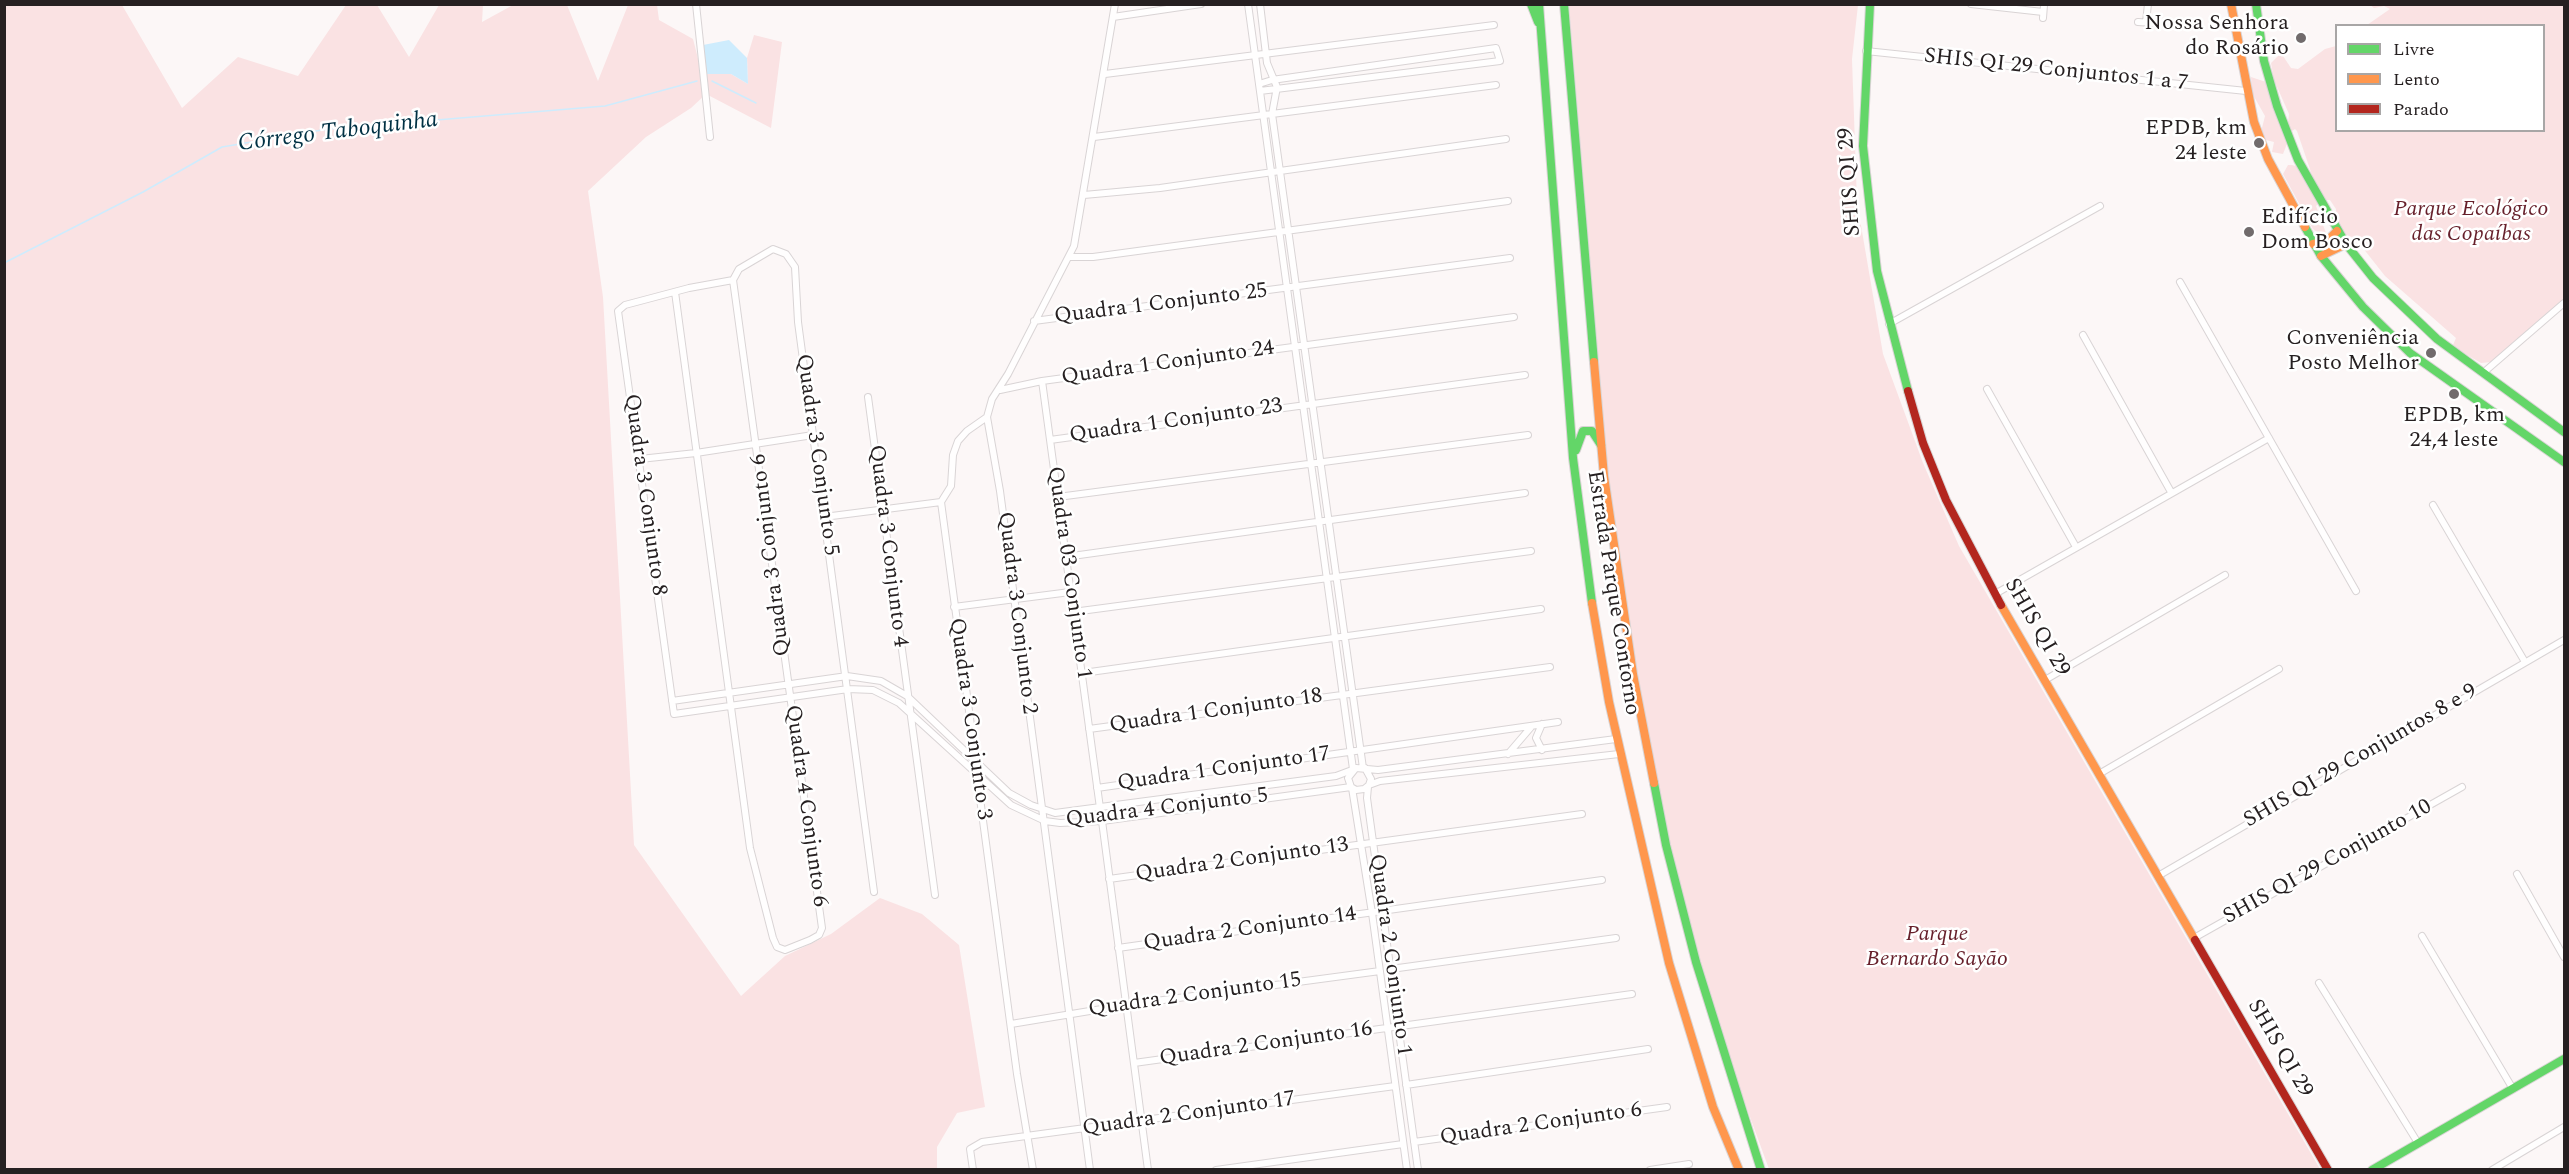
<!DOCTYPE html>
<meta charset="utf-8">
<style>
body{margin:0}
#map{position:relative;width:2569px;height:1174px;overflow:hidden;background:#fcf7f7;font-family:Spectral,serif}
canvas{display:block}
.frame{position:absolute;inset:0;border:6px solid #262021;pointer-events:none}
.legend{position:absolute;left:2335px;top:24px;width:210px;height:108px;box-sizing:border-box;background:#fff;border:2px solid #a8a6a6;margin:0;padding:8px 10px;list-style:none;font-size:18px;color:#262021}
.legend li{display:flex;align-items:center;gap:12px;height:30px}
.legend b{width:30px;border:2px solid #a8a6a6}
</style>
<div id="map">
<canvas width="2569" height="1174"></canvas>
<div class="frame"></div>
<ul class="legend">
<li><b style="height:8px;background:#63d668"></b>Livre</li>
<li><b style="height:8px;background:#ff974d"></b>Lento</li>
<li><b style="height:8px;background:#b3261e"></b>Parado</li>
</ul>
</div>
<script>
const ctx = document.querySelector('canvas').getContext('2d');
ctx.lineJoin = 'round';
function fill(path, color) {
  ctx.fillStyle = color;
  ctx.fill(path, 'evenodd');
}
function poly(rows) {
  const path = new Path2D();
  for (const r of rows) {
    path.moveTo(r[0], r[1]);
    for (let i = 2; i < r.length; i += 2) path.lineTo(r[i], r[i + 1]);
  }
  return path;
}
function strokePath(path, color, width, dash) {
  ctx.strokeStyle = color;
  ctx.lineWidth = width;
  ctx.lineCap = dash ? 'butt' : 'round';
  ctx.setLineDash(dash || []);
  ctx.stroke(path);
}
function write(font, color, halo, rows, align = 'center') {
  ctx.font = font + ' Spectral,serif';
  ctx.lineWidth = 5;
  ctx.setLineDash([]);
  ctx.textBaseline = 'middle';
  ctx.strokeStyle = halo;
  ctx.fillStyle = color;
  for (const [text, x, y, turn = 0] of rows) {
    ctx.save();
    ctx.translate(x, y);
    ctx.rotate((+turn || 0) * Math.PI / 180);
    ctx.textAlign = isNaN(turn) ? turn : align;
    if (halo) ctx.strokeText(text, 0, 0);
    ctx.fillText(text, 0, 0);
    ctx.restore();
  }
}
const green = poly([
 [4,5,122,5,182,108,238,57,298,76,346,5,377,5,409,57,439,5,483,5,482,22,513,5,567,5,598,81,628,5,657,5,659,20,693,39,706,90,706,74,731,74,748,84,747,58,754,35,782,42,771,128,706,94,691,108,646,137,588,191,603,297,634,845,741,996,785,956,831,934,880,898,922,914,959,945,985,1107,957,1113,937,1147,937,1169,5,1169],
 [1569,5,1858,5,1852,59,1857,202,1883,354,1923,463,1959,546,2320,1169,1769,1169,1708,1002,1641,734,1613,535],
 [2370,5,2564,5,2564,302,2491,362,2481,363,2462,352,2453,345,2456,338,2385,276,2355,238,2340,233,2335,220,2336,209,2330,200,2322,200,2316,206,2326,233,2318,233,2313,229,2283,174,2288,165,2292,165,2299,167,2314,181,2297,131,2295,129,2292,131,2283,154,2272,152,2274,142,2266,140,2261,132,2265,116,2252,93,2251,77,2269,83,2288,123,2289,114,2274,80,2271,63,2278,56,2283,56,2291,68,2298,69,2325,49,2336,46,2336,130,2544,130,2544,26,2367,25,2390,9,2384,6,2374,8]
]);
const water = poly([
 [729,40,747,58,748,84,731,74,706,74,703,45]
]);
const stream = poly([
 [712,81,756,103],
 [4,263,143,192,222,147,328,129,605,106,697,81]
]);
const street = poly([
 [696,4,710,137],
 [1248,4,1353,769],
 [1260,4,1267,63,1277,87,1272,114,1363,768],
 [1971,4,2043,12],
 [1113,17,1201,4],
 [2043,18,2044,5],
 [2138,22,2153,23],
 [2146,22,2148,4],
 [1866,51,2246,91],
 [1105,74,1494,25],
 [1259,84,1272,80,1496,48,1500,61,1260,91],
 [1094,137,1496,85],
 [1084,195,1160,188,1506,139],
 [1069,257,1093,257,1508,201],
 [733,280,689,288,625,305,618,311,674,714,848,689,873,690,899,703,1011,805,1045,821,1060,823,1102,821,1351,787],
 [2180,282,2356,591],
 [675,292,750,848,773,938,777,947,785,950,810,940,819,935,822,928,733,280,739,269,773,249,786,254,795,267,798,322,874,892],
 [1034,321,1510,258],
 [1889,324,2100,206],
 [2083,335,2171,492],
 [2483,373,2564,303],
 [1042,381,1100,808],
 [1987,389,2076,547],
 [1000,390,1042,381,1514,317],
 [868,397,935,895],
 [1050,440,1525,375],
 [640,459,696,453,813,435],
 [1058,497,1528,435],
 [941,502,976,763],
 [2433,505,2525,662],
 [824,517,941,502,951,486,953,455,958,441,967,431,987,417],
 [1065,557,1525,493],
 [1995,594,2269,438],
 [954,607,1070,592],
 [1073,612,1531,551],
 [1083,673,1541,609],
 [2045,680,2225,575],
 [672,701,847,676,881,681,907,696,1009,793,1031,805,1055,813,1336,776,1352,770],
 [1089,729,1550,667],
 [1542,750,1536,738,1542,724],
 [1508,754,1532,726],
 [1365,768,1371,779,1369,785,1364,789,1356,790,1351,787,1348,778,1356,768,1378,770,1616,739],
 [2099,774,2279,669],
 [977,776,1017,1074,1033,1170],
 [1369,785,1380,781,1619,754],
 [1368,787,1367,798,1418,1170],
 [1097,788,1558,722],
 [1352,788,1372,913,1407,1170],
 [1102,821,1148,1170],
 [2517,874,2564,957],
 [2158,876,2564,640],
 [1109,879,1582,814],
 [2422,936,2513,1089],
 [2194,938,2462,787],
 [1118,948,1602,880],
 [1391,969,1616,938],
 [2319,983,2418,1143],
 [1011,1024,1126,1005,1380,971],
 [1134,1063,1632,994],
 [1406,1085,1648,1049],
 [1414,1142,1667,1107],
 [973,1170,970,1149,982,1142,1395,1086],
 [1090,1170,1000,491,987,417,992,399,1008,374,1074,246,1115,4],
 [1216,1170,1403,1144],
 [1650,1170,1689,1164],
 [2492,1170,2564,1127]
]);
const fast = poly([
 [1531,4,1538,22],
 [1539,4,1573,458,1592,603],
 [1564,4,1594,362],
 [1870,4,1863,146,1877,271,1908,391],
 [2256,4,2264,61,2277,106,2298,160,2346,244,2373,278,2437,339,2564,432],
 [2305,227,2321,256,2363,307,2410,353,2564,462],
 [1576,450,1583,431,1592,431,1601,445],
 [1654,783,1666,845,1696,962,1761,1170],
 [2372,1170,2564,1059]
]);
const slow = poly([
 [2231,4,2254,122,2268,159,2305,227],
 [2313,244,2327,241,2337,231],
 [2321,256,2346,244],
 [1594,362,1604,476,1633,674,1654,783],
 [1592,603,1609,702,1669,963,1713,1107,1739,1170],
 [2001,605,2195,940]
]);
const jam = poly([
 [1908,391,1923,443,1946,500,2001,605],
 [2195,940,2328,1170]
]);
const markers = [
 [2301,38,6,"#716b6c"],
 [2259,143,6,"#716b6c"],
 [2249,232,6,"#716b6c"],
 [2431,353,6,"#716b6c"],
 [2454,394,6,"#716b6c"]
];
const poiNames = [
 ["Nossa Senhora",2289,25],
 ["do Rosário",2289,50],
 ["EPDB, km",2247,130],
 ["24 leste",2247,155],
 ["Edifício",2261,219,"left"],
 ["Dom Bosco",2261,244,"left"],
 ["Conveniência",2419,340],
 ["Posto Melhor",2419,365],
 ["EPDB, km",2454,417,"center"],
 ["24,4 leste",2454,442,"center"]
];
const streetNames = [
 ["SHIS QI 29 Conjuntos 1 a 7",2056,71,6],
 ["SHIS QI 29",1851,182,-94],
 ["Quadra 1 Conjunto 25",1161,305,-7],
 ["Quadra 1 Conjunto 24",1168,364,-8],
 ["Quadra 1 Conjunto 23",1176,422,-8],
 ["Quadra 3 Conjunto 5",816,455,82],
 ["Quadra 3 Conjunto 8",644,495,82],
 ["Quadra 3 Conjunto 4",887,546,83],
 ["Quadra 3 Conjunto 6",772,555,-97],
 ["Quadra 03 Conjunto 1",1068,573,82],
 ["Estrada Parque Contorno",1612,593,81],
 ["Quadra 3 Conjunto 2",1016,613,83],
 ["SHIS QI 29",2036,628,60],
 ["Quadra 1 Conjunto 18",1216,712,-8],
 ["Quadra 3 Conjunto 3",969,719,82],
 ["SHIS QI 29 Conjuntos 8 e 9",2361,757,-30],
 ["Quadra 1 Conjunto 17",1224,770,-8],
 ["Quadra 4 Conjunto 6",805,806,82],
 ["Quadra 4 Conjunto 5",1167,809,-7],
 ["Quadra 2 Conjunto 13",1242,861,-8],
 ["SHIS QI 29 Conjunto 10",2328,863,-29],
 ["Quadra 2 Conjunto 14",1250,930,-8],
 ["Quadra 2 Conjunto 1",1389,955,82],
 ["Quadra 2 Conjunto 15",1195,996,-8],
 ["Quadra 2 Conjunto 16",1266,1045,-8],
 ["SHIS QI 29",2279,1049,60],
 ["Quadra 2 Conjunto 17",1189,1115,-8],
 ["Quadra 2 Conjunto 6",1541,1125,-8]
];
const parkNames = [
 ["Parque Ecológico",2471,211],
 ["das Copaíbas",2471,236],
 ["Parque",1937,936],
 ["Bernardo Sayão",1937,961]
];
const waterNames = [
 ["Córrego Taboquinha",338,133,-7]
];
fill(green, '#fae2e3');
fill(water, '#ceecfd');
strokePath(stream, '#ceecfd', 1.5);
strokePath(street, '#d9d4d5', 8);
strokePath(fast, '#d9d4d5', 10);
strokePath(slow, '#d9d4d5', 10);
strokePath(jam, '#d9d4d5', 10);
strokePath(street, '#fffefe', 6);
strokePath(fast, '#63d668', 8);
strokePath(slow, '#ff974d', 8);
strokePath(jam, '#b3261e', 8);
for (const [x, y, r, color] of markers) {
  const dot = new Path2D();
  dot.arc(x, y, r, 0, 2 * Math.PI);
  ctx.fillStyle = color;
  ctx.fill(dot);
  strokePath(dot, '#fff', 2);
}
write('22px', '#262021', '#fff', poiNames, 'right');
write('22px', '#262021', '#fff', streetNames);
write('italic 22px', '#661f2a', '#fff', parkNames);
write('italic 24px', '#003043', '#fff', waterNames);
</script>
